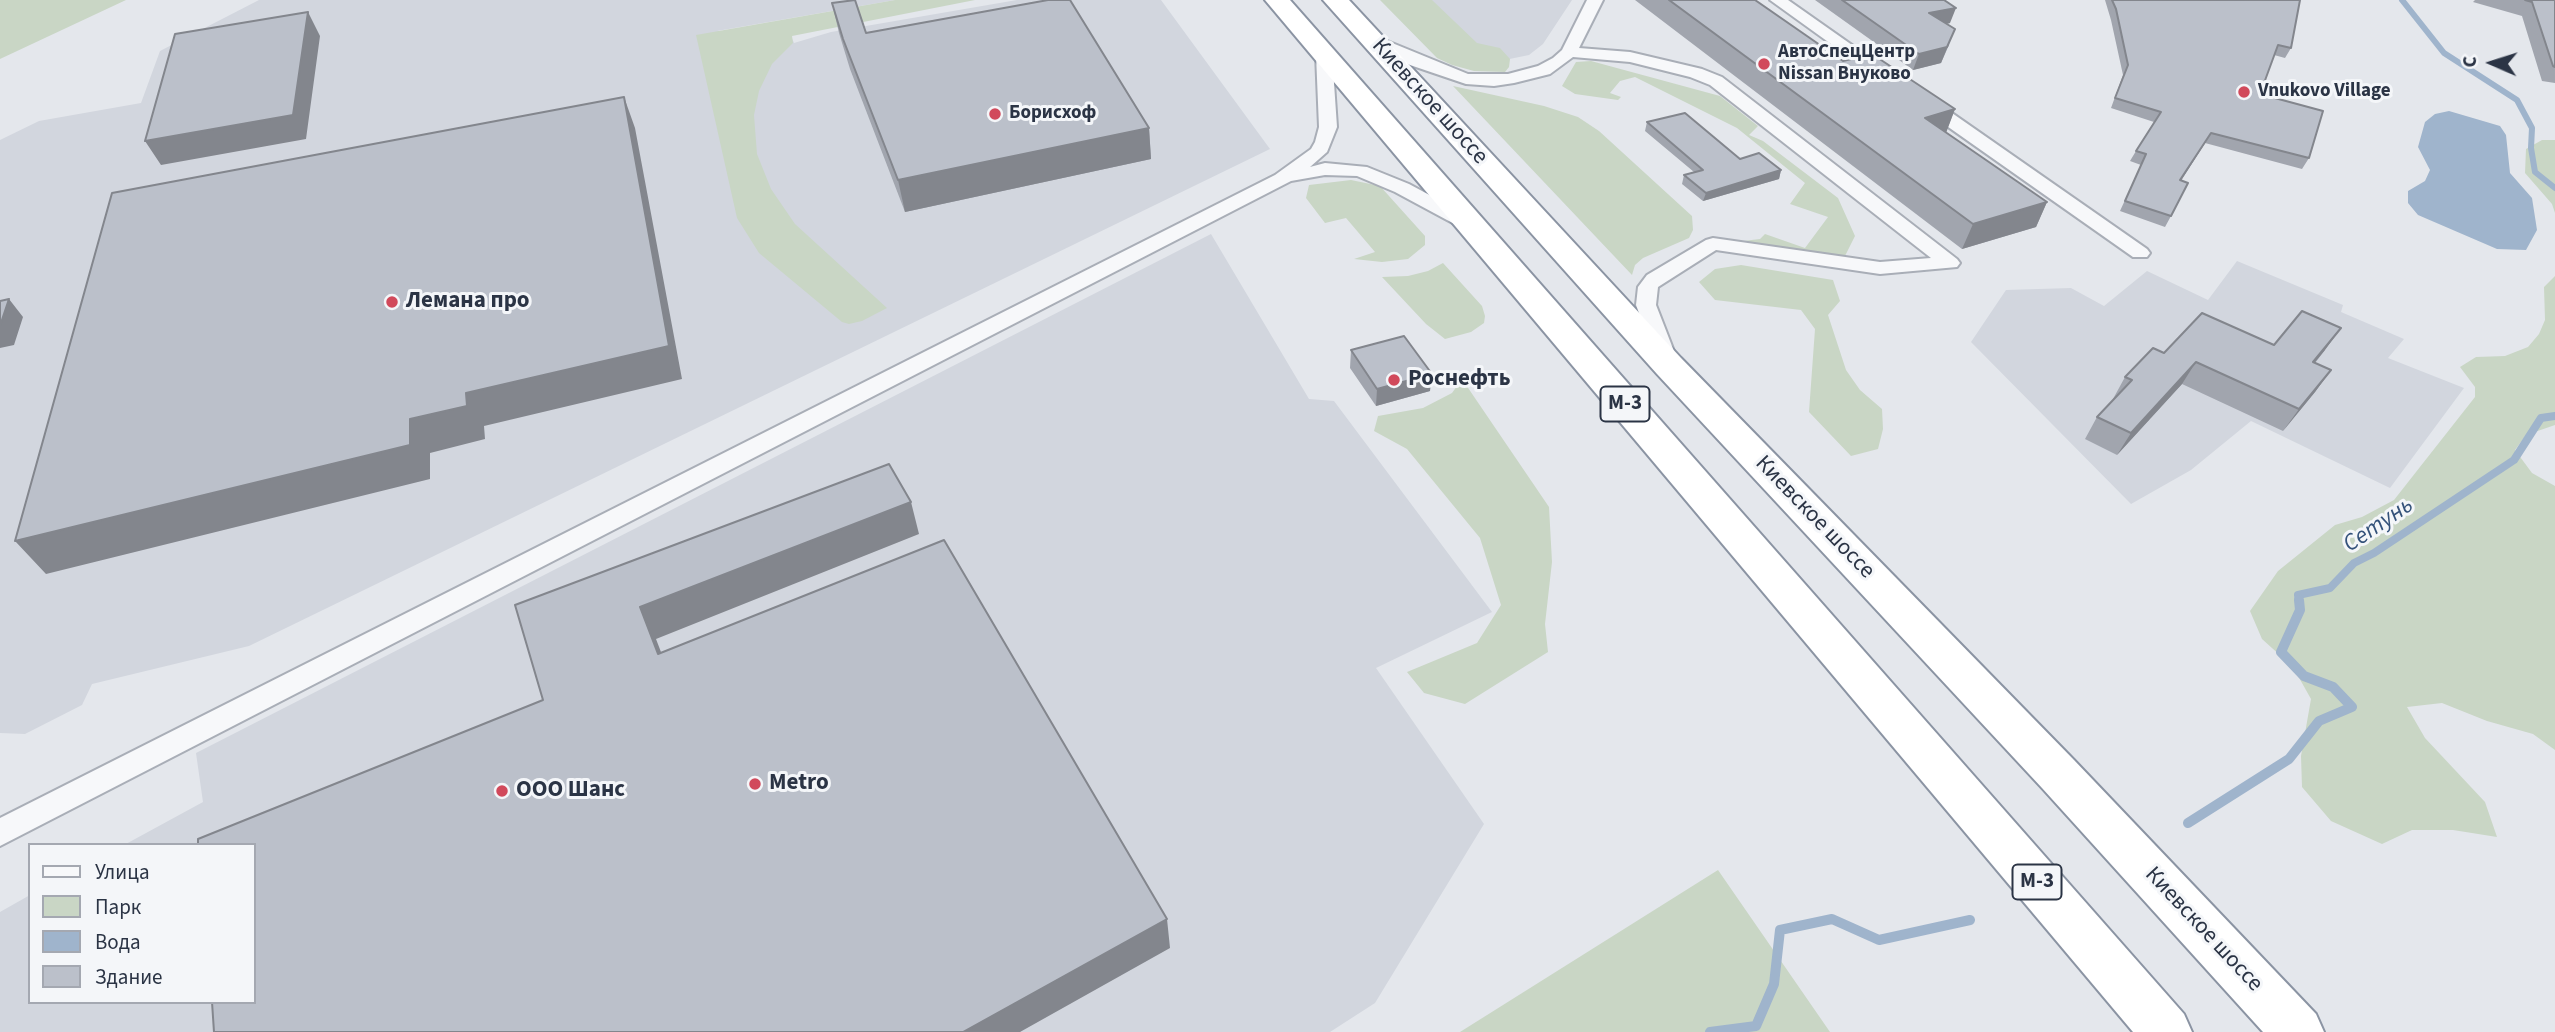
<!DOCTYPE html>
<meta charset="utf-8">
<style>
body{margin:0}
#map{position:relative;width:2555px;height:1032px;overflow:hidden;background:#e4e7ec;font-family:"Source Sans 3",sans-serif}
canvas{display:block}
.legend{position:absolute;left:28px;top:843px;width:228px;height:161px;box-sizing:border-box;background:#f4f6f9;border:2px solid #a4a8b1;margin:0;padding:9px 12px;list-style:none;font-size:21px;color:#2b3445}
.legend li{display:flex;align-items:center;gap:14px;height:35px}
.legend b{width:35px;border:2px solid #a4a8b1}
.north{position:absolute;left:2457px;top:28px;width:70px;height:70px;-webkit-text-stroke:5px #f4f6f9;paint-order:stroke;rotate:273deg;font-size:19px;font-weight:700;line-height:28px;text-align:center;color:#2b3445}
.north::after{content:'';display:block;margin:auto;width:24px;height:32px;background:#2b3445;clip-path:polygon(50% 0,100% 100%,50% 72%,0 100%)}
</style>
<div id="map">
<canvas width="2555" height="1032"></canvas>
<ul class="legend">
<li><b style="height:9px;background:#f7f8fa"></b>Улица</li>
<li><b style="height:19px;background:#c9d6c5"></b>Парк</li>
<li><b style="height:19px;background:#9fb4cc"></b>Вода</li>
<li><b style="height:19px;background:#bbc0ca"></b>Здание</li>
</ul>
<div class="north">С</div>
</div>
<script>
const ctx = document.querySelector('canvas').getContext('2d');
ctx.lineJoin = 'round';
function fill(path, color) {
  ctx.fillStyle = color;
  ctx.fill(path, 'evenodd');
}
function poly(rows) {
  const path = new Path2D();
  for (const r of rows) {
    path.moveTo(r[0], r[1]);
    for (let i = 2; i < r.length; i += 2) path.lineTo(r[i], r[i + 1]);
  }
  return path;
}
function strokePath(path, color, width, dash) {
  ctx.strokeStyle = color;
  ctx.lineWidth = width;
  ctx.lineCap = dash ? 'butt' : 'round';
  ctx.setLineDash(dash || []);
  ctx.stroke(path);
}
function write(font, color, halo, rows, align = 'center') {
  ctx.font = font + ' "Source Sans 3",sans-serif';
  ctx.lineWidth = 6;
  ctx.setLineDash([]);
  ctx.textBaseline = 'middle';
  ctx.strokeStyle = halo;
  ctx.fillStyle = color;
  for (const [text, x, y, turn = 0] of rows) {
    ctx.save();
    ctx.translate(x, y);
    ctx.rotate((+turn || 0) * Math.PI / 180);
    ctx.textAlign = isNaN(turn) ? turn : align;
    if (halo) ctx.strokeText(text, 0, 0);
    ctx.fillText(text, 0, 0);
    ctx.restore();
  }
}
const built = poly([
 [259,0,895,0,717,31,791,36,794,43,831,32,1017,0,1161,0,1270,149,249,646,92,684,82,705,25,734,0,733,0,140,39,121,141,103,160,51],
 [1429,0,1572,0,1543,44,1529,55,1495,62],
 [1211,234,1309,399,1334,401,1492,612,1376,668,1484,824,1375,1003,1330,1032,0,1032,0,912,30,895,30,1002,254,1002,254,845,124,845,203,802,196,753],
 [2237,261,2343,305,2341,312,2404,339,2388,358,2464,388,2390,488,2251,421,2191,470,2131,504,1971,342,2006,290,2071,288,2104,306,2147,271,2208,300]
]);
const green = poly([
 [0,0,126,0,0,59],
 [895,0,975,0,792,36,793,43,772,64,759,91,754,115,757,154,771,189,795,224,887,308,862,321,849,324,842,322,759,253,737,218,696,35],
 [1380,0,1432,0,1477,43,1500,48,1510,59,1509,67,1505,72,1474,71,1452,65,1437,58],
 [1591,61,1720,96,1758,126,1749,135,1763,141,1838,198,1855,236,1841,264,1747,246,1743,241,1760,239,1765,234,1805,248,1828,217,1790,204,1805,183,1737,128,1635,77,1620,81,1610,93,1621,97,1618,100,1575,94,1562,86,1576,62],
 [1453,86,1544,106,1578,117,1599,131,1692,216,1693,230,1689,238,1643,258,1635,265,1632,275],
 [2542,140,2555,140,2555,213,2552,204,2525,173,2526,149],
 [1351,180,1380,186,1425,236,1425,245,1408,259,1382,262,1354,259,1375,252,1346,218,1325,223,1306,198,1309,185],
 [1443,263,1482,306,1485,316,1484,323,1471,332,1445,339,1426,324,1382,277,1408,276,1428,271],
 [1741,265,1833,280,1840,301,1828,315,1846,370,1860,390,1882,409,1883,429,1878,449,1851,456,1809,412,1815,329,1801,310,1715,300,1699,282,1715,269],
 [2555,276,2555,425,2526,435,2515,450,2532,473,2555,486,2555,750,2533,734,2487,721,2442,703,2407,707,2425,738,2485,802,2497,837,2453,830,2412,830,2382,844,2331,821,2302,787,2301,756,2311,699,2293,667,2262,639,2250,611,2278,571,2335,525,2362,517,2394,500,2475,397,2475,387,2460,367,2476,357,2505,356,2528,347,2539,334,2545,320,2544,287],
 [1462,379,1549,507,1552,562,1545,624,1548,652,1465,704,1424,693,1407,672,1477,643,1501,605,1480,538,1407,449,1374,431,1378,416,1423,408,1452,393],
 [1718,870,1830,1032,1460,1032]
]);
const water = poly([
 [2449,111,2500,126,2506,135,2510,173,2532,198,2537,230,2526,250,2497,249,2418,215,2408,203,2408,191,2425,181,2430,170,2418,147,2425,122,2435,114]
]);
const streamFar2 = poly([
 [2402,0,2444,53,2517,100,2532,128,2531,148,2535,172,2555,188]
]);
const streamFar1 = poly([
 [2299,602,2298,595,2330,588,2354,563,2374,553,2514,460,2541,418,2555,416]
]);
const stream = poly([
 [2188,823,2289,759,2319,721,2352,707,2333,687,2304,676,2281,652,2300,610,2299,600],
 [1710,1032,1756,1026,1774,984,1780,930,1832,919,1879,940,1970,920]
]);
const minor = poly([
 [1587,0,1603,0,1579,48,1630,52,1702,69,1722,77,1957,259,1960,263,1957,267,1880,274,1716,250,1658,287,1656,305,1677,359,1674,364,1658,364,1636,305,1638,287,1647,275,1706,240,1713,238,1880,262,1931,258,1710,85,1690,77,1630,62,1573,57,1550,74,1514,83,1494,86,1466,84,1410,65,1366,42,1374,37,1380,38,1468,74,1508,74,1538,66,1553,58,1562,50,1587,0],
 [1770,0,1788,0,1896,76,1893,80,1881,80,1770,0],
 [1324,49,1332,54,1337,127,1327,152,1310,167,1325,163,1367,167,1409,184,1474,219,1477,223,1474,227,1460,227,1395,192,1357,176,1325,175,1291,181,0,846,0,818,1275,175,1311,149,1315,142,1319,127,1316,54,1324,49],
 [1923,96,1929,97,2147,249,2150,253,2147,257,2133,257,1917,105,1914,101,1917,97,1923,96]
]);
const trunk = poly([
 [1265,0,1290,0,2184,1014,2192,1032,2133,1032,1265,0],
 [1323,0,1349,0,1681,358,2074,760,2316,1014,2324,1032,2263,1032,2042,788,1657,374,1323,0]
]);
const wall = poly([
 [1635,0,1755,0,1843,61,1955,109,1946,132,2047,202,2036,227,1962,249],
 [1815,0,1944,0,1950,23,1947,24,1949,45,1941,63,1913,70],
 [2105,0,2300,0,2291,48,2285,58,2274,55,2260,94,2309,158,2302,169,2205,143,2181,181,2171,216,2165,227,2120,211,2141,165,2130,161,2136,151,2154,122,2111,108,2123,75,2111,20],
 [2475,0,2555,0,2555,83,2542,81,2522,16,2473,2],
 [832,3,866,33,1149,128,1151,159,905,212,850,69,839,33],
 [1647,122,1740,159,1781,170,1779,179,1703,201,1682,184,1684,175,1694,172,1645,131],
 [2274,345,2325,350,2315,363,2331,370,2315,392,2283,431,2182,384,2117,455,2085,439,2097,417,2114,399,2113,399,2125,377,2164,353],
 [1351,350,1430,391,1376,406,1350,368]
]);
const shadedWall = poly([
 [1956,8,1950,23,1924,28,1929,13],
 [308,12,320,36,306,139,161,165,145,141],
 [1955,29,1941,63,1913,70,1919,54],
 [624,97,635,128,682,379,484,426,485,439,430,453,430,479,46,574,15,541,410,419,466,393],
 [1955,109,1946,133,1925,118],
 [1149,128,1151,159,905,212,898,180],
 [2211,133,2205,143,2174,191,2180,180],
 [1781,170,1779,179,1703,201,1706,193],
 [2047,202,2036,227,1962,249,1973,224],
 [9,299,23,317,14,345,0,348,0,326],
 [2341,328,2325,350,2297,384,2313,362],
 [2196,362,2182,384,2117,455,2131,433],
 [2331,370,2315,392,2283,431,2299,409],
 [1432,374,1430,391,1376,406,1377,389],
 [911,502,919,534,656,639,674,686,658,654,640,607],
 [1167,919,1170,948,1020,1032,963,1032]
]);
const building = poly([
 [855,0,866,33,1048,0,1070,0,1149,128,898,180,843,39,832,3,855,0],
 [1669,0,1755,0,1843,61,1872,54,1955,109,1925,118,2047,202,1973,224,1669,0],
 [1842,0,1944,0,1956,8,1929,13,1955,29,1947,47,1919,54,1842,0],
 [2112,0,2300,0,2291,48,2278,45,2260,94,2323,111,2309,158,2211,133,2180,180,2188,183,2171,216,2125,201,2146,154,2136,151,2161,112,2115,98,2128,65,2116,9,2112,0],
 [2525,0,2555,0,2555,67,2553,66,2532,2,2525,0],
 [308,12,293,115,145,141,175,34,308,12],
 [624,97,669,346,466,393,467,406,410,419,410,445,15,541,112,193,624,97],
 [1685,113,1740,159,1759,153,1781,170,1706,193,1684,175,1703,170,1647,122,1685,113],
 [9,299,0,326,0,301,9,299],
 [2302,311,2341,328,2313,362,2331,370,2299,409,2196,362,2131,433,2097,417,2132,380,2125,377,2153,348,2164,353,2202,313,2274,345,2302,311],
 [1404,336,1432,374,1377,389,1351,350,1404,336],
 [889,464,911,502,640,607,658,654,944,540,1167,919,963,1032,214,1032,212,1002,254,1002,254,845,198,845,198,839,543,700,515,605,889,464]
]);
const markers = [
 [1764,64,7,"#d1495b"],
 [2244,92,7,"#d1495b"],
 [995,114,7,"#d1495b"],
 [392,302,7,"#d1495b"],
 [1394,380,7,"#d1495b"],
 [755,784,7,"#d1495b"],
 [502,791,7,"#d1495b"]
];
const farPoinames = [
 ["АвтоСпецЦентр",1778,53],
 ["Nissan Внуково",1778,75],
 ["Vnukovo Village",2258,92],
 ["Борисхоф",1009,114]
];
const shields = [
 [1625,404,49],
 [2037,882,49]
];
const shieldNames = [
 ["М-3",1625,404],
 ["М-3",2037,882]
];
const streetNames = [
 ["Киевское шоссе",1429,102,48],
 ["Киевское шоссе",1814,518,46],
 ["Киевское шоссе",2203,930,47]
];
const poiNames = [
 ["Лемана про",406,302],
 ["Роснефть",1408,380],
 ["Metro",769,784],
 ["ООО Шанс",516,791]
];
const waterNames = [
 ["Сетунь",2379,526,-34]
];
fill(built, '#d2d6de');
fill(green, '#c9d6c5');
fill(water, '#9fb4cc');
strokePath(streamFar2, '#9fb4cc', 6);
strokePath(streamFar1, '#9fb4cc', 8);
strokePath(stream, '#9fb4cc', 10);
strokePath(minor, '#a9aeb7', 4);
strokePath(trunk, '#8b94a3', 4);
fill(minor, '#f7f8fa');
fill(trunk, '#fff');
fill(wall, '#a1a5ae');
fill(shadedWall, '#83868d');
fill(building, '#bbc0ca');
strokePath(building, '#83868d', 2);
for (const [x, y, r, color] of markers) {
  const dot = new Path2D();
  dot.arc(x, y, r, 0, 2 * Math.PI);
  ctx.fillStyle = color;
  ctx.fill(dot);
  strokePath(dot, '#f4f6f9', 2.5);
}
write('bold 19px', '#2b3445', '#f4f6f9', farPoinames, 'left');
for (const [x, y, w] of shields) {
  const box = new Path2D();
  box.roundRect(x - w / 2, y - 17.5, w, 35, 5);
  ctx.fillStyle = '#f4f6f9';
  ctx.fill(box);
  strokePath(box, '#2b3445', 2);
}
write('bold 21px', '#2b3445', null, shieldNames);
write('23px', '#2b3445', '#f4f6f9', streetNames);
write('bold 23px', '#2b3445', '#f4f6f9', poiNames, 'left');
write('italic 24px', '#34527a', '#f4f6f9', waterNames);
</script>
